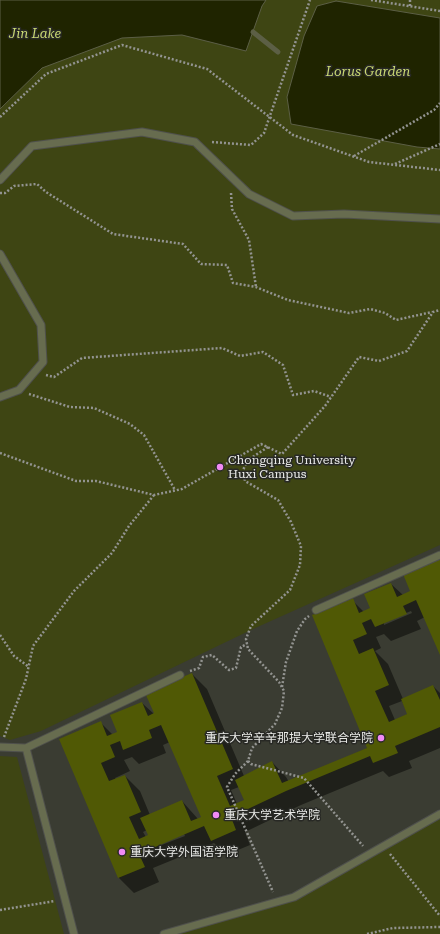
<!DOCTYPE html>
<meta charset="utf-8">
<style>
body{margin:0}
canvas{display:block;background:#32332f}
</style>
<canvas width="440" height="934"></canvas>
<script>
const ctx = document.querySelector('canvas').getContext('2d');
ctx.lineJoin = 'round';
function fill(path, color) {
  ctx.fillStyle = color;
  ctx.fill(path, 'evenodd');
}
function poly(rows) {
  const path = new Path2D();
  for (const r of rows) {
    path.moveTo(r[0], r[1]);
    for (let i = 2; i < r.length; i += 2) path.lineTo(r[i], r[i + 1]);
  }
  return path;
}
function strokePath(path, color, width, dash) {
  ctx.strokeStyle = color;
  ctx.lineWidth = width;
  ctx.lineCap = dash ? 'butt' : 'round';
  ctx.setLineDash(dash || []);
  ctx.stroke(path);
}
function write(font, color, halo, rows, align = 'center') {
  ctx.font = font + ' "Roboto Serif","Noto Sans SC",serif';
  ctx.lineWidth = 3;
  ctx.setLineDash([]);
  ctx.textBaseline = 'middle';
  ctx.strokeStyle = halo;
  ctx.fillStyle = color;
  for (const [text, x, y, turn = 0] of rows) {
    ctx.save();
    ctx.translate(x, y);
    ctx.rotate((+turn || 0) * Math.PI / 180);
    ctx.textAlign = isNaN(turn) ? turn : align;
    if (halo) ctx.strokeText(text, 0, 0);
    ctx.fillText(text, 0, 0);
    ctx.restore();
  }
}
const built = poly([
 [0,0,440,0,440,934,0,934]
]);
const green = poly([
 [266,0,440,0,440,18,336,1,417,147,440,149,440,545,253,629,41,731,10,740,0,736,0,109,42,68,122,38,181,35,246,51,262,5],
 [0,756,17,757,64,934,0,934],
 [440,814,440,934,164,934,294,897]
]);
const water = poly([
 [0,0,266,0,262,6,246,51,182,35,122,38,42,68,0,109,0,0],
 [336,1,440,18,440,149,417,147,291,124,287,97,304,36,317,6,336,1]
]);
const shadow = poly([
 [440,560,440,653,425,617,417,621,421,629,391,641,384,634,376,637,381,648,375,651,388,664,403,699,433,686,440,693,440,748,409,761,412,768,389,777,383,771,301,805,245,832,250,845,226,855,214,843,153,868,159,882,134,893,119,878,60,739,101,723,113,735,118,733,142,703,154,714,192,674,207,689,244,776,272,762,286,777,289,782,368,748,313,615,352,600,364,612,371,609,391,584,403,595,411,592],
 [411,611,412,613,384,625,384,622],
 [402,701,408,714,395,720,389,706],
 [170,742,202,817,198,819,182,801,150,815,140,791,125,776,116,780,115,778,130,771,124,760,132,757,139,764,166,753,163,745],
 [239,787,245,801,237,804,231,790],
 [147,830,149,836,146,837,143,832],
 [184,834,185,836,159,846,159,844]
]);
const stream = poly([
 [253,32,278,52]
]);
const building = poly([
 [440,559,440,655,416,600,403,606,407,614,375,627,371,619,362,623,367,634,353,640,359,654,373,648,389,685,375,691,389,722,407,714,401,699,433,685,440,700,440,727,395,746,398,753,373,763,370,756,286,791,231,817,236,830,211,841,204,826,139,854,145,867,118,878,59,739,101,721,107,736,117,732,110,715,142,702,148,716,154,713,145,693,192,673,233,769,217,776,230,806,244,800,235,780,272,761,282,783,367,748,312,615,353,598,359,613,370,608,364,594,391,583,397,597,410,591,403,574],
 [161,725,201,817,191,821,182,800,140,818,148,835,139,839,129,817,141,812,125,775,109,781,101,763,115,757,110,745,120,741,123,750,152,738,149,730]
]);
const path = poly([
 [371,0,440,11],
 [410,0,410,7],
 [0,117,46,74,122,45,207,69,293,135,369,162,440,170],
 [212,142,251,145,264,133,310,0],
 [354,156,434,110,440,103],
 [395,164,440,144],
 [0,193,5,193,14,186,37,184,46,192,113,234,183,244,201,264,227,265,233,283,256,287,288,300,349,313,370,309,385,313,396,320,432,312],
 [231,193,232,209,249,240,256,287],
 [46,375,54,377,82,358,222,348,240,356,263,352,283,365,293,395,314,391,331,397],
 [29,394,70,407,94,408,130,424,144,435,175,490],
 [268,447,248,460,243,470,245,481,278,500,291,522,301,546,300,565,290,590,251,626,246,639,248,649,279,682,284,691,282,708,275,724,252,748,248,761,251,764,304,778,363,846],
 [0,453,76,481,96,481,154,495,182,489,261,444,282,454,325,406,359,357,379,361,407,351,433,312,440,310],
 [0,635,14,656,29,667],
 [190,671,199,668,203,657,212,655,229,670,236,668,241,647,247,644],
 [282,687,286,662,297,631,305,619,309,616],
 [4,737,26,679,33,646,74,591,112,553,129,526,154,495],
 [248,761,235,774,227,787,273,892],
 [390,854,440,916],
 [0,910,55,901],
 [367,934,393,928,440,927]
]);
const lane = poly([
 [0,180,32,146,142,132,195,142,249,194,293,216,344,214,440,219],
 [0,254,41,325,43,362,19,390,0,397],
 [316,610,440,555],
 [0,747,26,748,180,675],
 [26,748,74,934],
 [164,934,294,897,440,814]
]);
const markers = [
 [220,467,4,"#f18af4"],
 [381,738,4,"#f18af4"],
 [216,815,4,"#f18af4"],
 [122,852,4,"#f18af4"]
];
const poiNames = [
 ["Chongqing University",228,460],
 ["Huxi Campus",228,474],
 ["重庆大学辛辛那提大学联合学院",373,738,"right"],
 ["重庆大学艺术学院",224,815],
 ["重庆大学外国语学院",130,852]
];
const waterNames = [
 ["Jin Lake",35,34],
 ["Lorus Garden",368,72]
];
fill(built, '#3a3c32');
fill(green, '#3e4513');
fill(water, '#1f2400');
strokePath(water, '#5c5f45', 1);
fill(shadow, '#0007');
strokePath(stream, '#5c5f45', 5);
fill(building, '#505905');
strokePath(lane, '#4f504c', 9);
strokePath(path, '#939491', 2.5, [2, 2]);
strokePath(lane, '#676c4f', 7);
for (const [x, y, r, color] of markers) {
  const dot = new Path2D();
  dot.arc(x, y, r, 0, 2 * Math.PI);
  ctx.fillStyle = color;
  ctx.fill(dot);
  strokePath(dot, '#282925', 1.5);
}
write('12px', '#e9eae7', '#282925', poiNames, 'left');
write('italic 13px', '#cad973', '#282925', waterNames);
</script>
